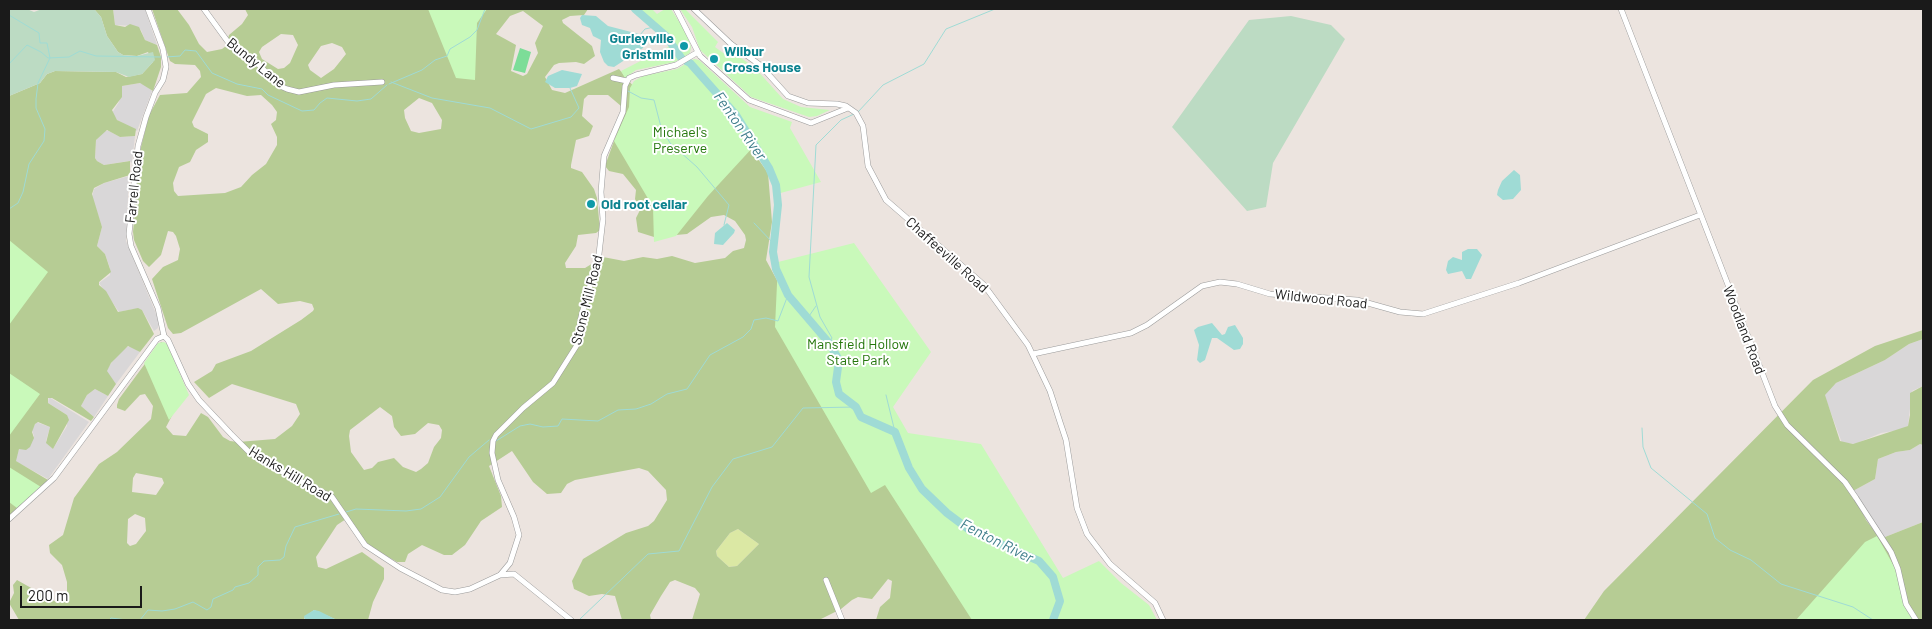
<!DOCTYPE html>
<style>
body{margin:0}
#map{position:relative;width:1932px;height:629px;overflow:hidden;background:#ece4df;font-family:Barlow,sans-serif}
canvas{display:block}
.frame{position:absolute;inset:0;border:10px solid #1a1a1a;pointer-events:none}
.scale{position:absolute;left:20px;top:586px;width:122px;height:22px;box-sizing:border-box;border:2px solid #1a1a1a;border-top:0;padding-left:6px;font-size:15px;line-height:18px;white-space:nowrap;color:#1a1a1a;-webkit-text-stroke:4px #fff;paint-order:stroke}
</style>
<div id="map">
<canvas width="1932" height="629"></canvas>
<div class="frame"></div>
<div class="scale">200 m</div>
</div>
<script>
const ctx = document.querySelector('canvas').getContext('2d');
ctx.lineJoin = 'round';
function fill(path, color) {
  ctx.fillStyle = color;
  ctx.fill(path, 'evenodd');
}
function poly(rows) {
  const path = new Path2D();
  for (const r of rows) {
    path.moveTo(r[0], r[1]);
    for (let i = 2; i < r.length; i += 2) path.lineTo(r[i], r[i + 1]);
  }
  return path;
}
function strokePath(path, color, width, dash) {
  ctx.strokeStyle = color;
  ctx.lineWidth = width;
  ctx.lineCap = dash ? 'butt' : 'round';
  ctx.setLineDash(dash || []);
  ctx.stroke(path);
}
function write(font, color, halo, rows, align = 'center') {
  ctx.font = font + ' Barlow,sans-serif';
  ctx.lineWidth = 4;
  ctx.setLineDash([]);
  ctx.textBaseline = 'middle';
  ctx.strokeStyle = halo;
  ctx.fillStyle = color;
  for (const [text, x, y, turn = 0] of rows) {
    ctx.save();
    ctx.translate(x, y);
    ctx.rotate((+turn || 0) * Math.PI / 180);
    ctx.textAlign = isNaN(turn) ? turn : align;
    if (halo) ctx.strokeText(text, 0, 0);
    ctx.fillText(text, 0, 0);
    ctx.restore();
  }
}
const residential = poly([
 [113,9,145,9,157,45,145,40,141,30,135,26,115,25],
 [140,83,147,85,152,91,137,131,117,120,112,113,119,102,122,86],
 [104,131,109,131,120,137,135,136,132,163,129,161,104,165,97,161,95,158,96,140],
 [129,176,126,241,159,321,158,328,154,331,142,310,133,309,119,312,99,283,110,275,110,268,105,254,97,246,102,227,92,197,94,189,104,183],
 [1923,339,1923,386,1912,391,1908,426,1900,430,1881,433,1855,444,1842,443,1825,397,1825,392,1836,383,1885,360,1909,344],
 [131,346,140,352,116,384,107,373,107,369,118,354,127,347],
 [95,389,108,396,94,417,81,406,87,395],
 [49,397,89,422,48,479,15,461,19,449,30,444,34,436,32,430,36,422,50,427,46,441,53,449,67,426,67,415,48,403],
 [1920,444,1923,445,1923,522,1885,537,1879,537,1866,520,1853,491,1875,479,1878,459,1896,452,1910,450]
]);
const grass = poly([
 [738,529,759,544,737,566,729,567,717,556,716,551,730,533]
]);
const forest = poly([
 [94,9,113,9,115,25,125,27,130,24,139,27,145,40,157,45,161,57,161,67,153,91,140,83,122,86,122,97,112,110,117,120,136,129,135,136,120,137,107,130,96,140,95,158,97,161,104,165,130,161,130,175,104,183,94,188,92,194,102,227,97,246,105,254,111,272,99,282,99,285,106,291,118,312,138,308,142,310,154,334,140,352,128,346,111,363,107,371,116,384,108,396,95,389,87,395,81,406,94,417,91,421,52,398,48,398,48,403,67,415,69,420,53,449,46,443,50,427,38,422,35,424,32,432,34,438,30,447,26,450,19,449,16,461,48,480,9,516,9,96,40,83,47,74,55,71,116,72,126,77,142,74,153,62,148,52,137,56,123,55,118,52,107,36,101,17],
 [152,9,177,9,189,25,199,44,207,52,222,49,226,46,229,35,242,24,248,15,245,9,588,9,584,15,570,16,562,20,563,23,592,46,595,56,584,64,576,62,559,63,554,65,545,77,552,90,565,93,619,69,634,87,741,135,768,173,772,222,766,260,779,284,1051,620,876,620,880,607,890,598,892,581,888,579,872,599,858,597,852,600,841,609,819,620,692,620,700,594,695,588,675,580,670,582,661,596,650,615,651,620,622,620,615,596,602,594,589,596,574,589,572,581,583,559,626,533,648,526,654,521,667,500,666,490,648,471,639,468,575,480,567,484,561,493,547,494,533,482,512,451,489,466,501,496,502,507,481,521,465,545,452,555,444,555,422,545,408,554,405,562,397,562,369,546,346,519,337,525,316,557,318,567,326,569,362,552,384,568,384,579,373,602,368,620,337,620,314,610,304,618,305,620,19,620,9,603,14,593,13,585,17,580,58,603,67,599,67,582,62,565,50,553,49,545,63,535,74,498,99,464,117,452,151,419,153,406,145,394,140,395,125,411,117,408,117,405,119,399,161,342,165,344,174,412,166,427,173,435,186,436,201,413,208,417,223,437,230,441,238,442,275,439,292,426,300,414,296,404,232,384,209,398,194,382,212,371,216,364,251,351,301,320,313,311,314,309,312,304,300,301,278,304,261,289,181,333,173,334,168,328,152,279,163,267,178,260,180,249,176,236,173,232,168,231,161,255,149,267,143,261,134,240,133,232,140,151,149,115,160,95,187,93,201,77,200,71,195,65,175,64,170,61],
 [523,11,543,26,535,43,538,53,527,74,523,76,511,71,516,45,496,34,510,16],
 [281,34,293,35,298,45,290,63,284,68,278,69,262,59,259,52,262,47],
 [332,43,342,47,346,54,334,69,321,78,310,70,308,65,321,46],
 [216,88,247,96,261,95,272,105,277,112,276,120,271,124,277,137,277,145,266,164,252,175,241,187,225,193,178,196,174,191,173,183,179,167,190,162,196,150,208,142,208,134,194,127,192,122,206,94],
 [588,95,608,95,621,106,619,127,605,166,609,171,623,174,636,190,635,199,640,210,636,218,638,232,654,237,687,234,711,217,724,215,735,221,745,235,746,240,744,248,733,251,725,258,695,263,672,256,657,259,643,257,624,261,603,257,585,268,566,268,565,263,576,246,578,235,596,233,600,230,597,198,594,189,582,172,571,168,571,165,576,140,589,136,593,126,582,116,584,99],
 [419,98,432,103,442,120,441,129,419,133,411,131,405,118,404,110],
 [380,407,392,416,394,427,401,436,415,434,428,423,439,425,442,430,441,438,434,447,428,463,421,469,416,472,403,467,394,458,378,462,372,468,364,470,351,452,349,436,350,430],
 [136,473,162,478,164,483,156,495,132,492,133,478],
 [135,514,145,518,146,531,136,544,130,546,127,543,128,519],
 [738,529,759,544,737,566,729,567,717,556,716,551,730,533],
 [1923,330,1923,339,1909,344,1885,360,1836,383,1825,395,1840,441,1853,444,1908,426,1910,415,1910,393,1923,386,1923,445,1920,444,1910,450,1896,452,1878,459,1875,479,1853,491,1866,520,1879,537,1885,537,1923,522,1923,620,1584,620,1604,591,1813,380,1875,346]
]);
const wetland = poly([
 [9,9,27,9,34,12,42,9,94,9,101,17,107,36,118,52,123,55,137,56,153,52,155,60,142,74,129,77,116,72,55,71,47,74,40,83,9,96],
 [1291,16,1331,25,1345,39,1273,163,1266,207,1247,211,1172,127,1249,20]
]);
const park = poly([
 [428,9,487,9,477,23,475,80,456,78],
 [631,9,652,9,657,14,665,9,671,9,687,34,691,47,690,53,675,62,636,70,625,78,621,71,670,46,661,29,649,19],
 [680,9,685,9,718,42,715,47,726,55,730,50,755,68,783,99,801,107,830,110,817,116,809,117,751,97,700,50,692,27],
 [694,59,699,60,750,107,792,122,790,128,821,182,777,194,770,170,755,145,708,196,676,236,654,242,653,207,614,141,629,107,630,88,634,81,643,76,677,69],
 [9,240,48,272,9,325],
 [854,243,931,352,893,407,908,433,981,444,1063,578,1099,561,1121,583,1149,605,1157,620,972,620,885,485,871,493,775,327,778,262],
 [164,342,167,344,189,395,169,420,144,363,158,343],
 [9,373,40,394,9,436],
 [9,467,41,487,17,508,9,502],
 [1877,536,1895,568,1913,620,1796,620,1865,542]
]);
const pitch = poly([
 [520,48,531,52,525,73,513,70]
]);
const water = poly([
 [582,15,596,16,608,26,639,34,644,44,643,48,614,67,608,66,604,62,600,52,601,40,593,36,590,28,582,25,580,18],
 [562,70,582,74,577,86,570,88,555,88,545,82,548,76],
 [1514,170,1520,175,1521,190,1513,199,1503,200,1497,195,1498,190,1502,181],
 [727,223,735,230,734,233,723,245,714,244,715,233],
 [1468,249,1477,249,1482,255,1471,279,1466,279,1462,271,1448,274,1446,270,1448,261,1453,257,1462,260,1462,252],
 [1212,323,1222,335,1225,334,1228,327,1235,325,1243,338,1243,344,1240,349,1234,350,1217,338,1212,338,1205,360,1200,363,1197,360,1199,345,1194,330,1198,327],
 [314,610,319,611,337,620,305,620,304,616]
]);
const stream = poly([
 [9,15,39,33,40,43,47,43,50,58,38,83,36,99,36,108,45,129,44,141,29,164,23,192,18,203,9,209],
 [640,35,645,29,654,27],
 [166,57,180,56,185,50,196,51,212,73,237,84,262,89,268,95,302,111,314,110,320,103,327,98,357,101,371,99,387,85],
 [9,64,27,45,41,52,48,58,69,57,80,51,96,56,161,57],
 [391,82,432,98,490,108,531,129,571,117,579,108,570,88],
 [389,84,422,70,435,60,447,56,450,49,470,37,477,30,485,9],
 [628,91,641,98,654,100,661,127,670,143,697,167,729,205,724,225],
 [858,112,883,85,924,64,946,29,995,9],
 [754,223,773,243],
 [807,319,816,306],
 [829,343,832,338,820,317,809,277,816,145,841,120,854,114],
 [886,395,895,432],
 [1642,428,1643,447,1651,468,1707,514,1715,538,1730,550,1751,560,1781,584,1853,607,1873,620],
 [496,441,520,426,530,424,543,427,558,426,562,419,598,421,618,410,636,409,651,404,667,394,687,389,710,355,743,337,751,329,754,320,766,318,778,321,788,295],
 [346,512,356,509,406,511,421,509,440,497,469,457,489,440],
 [109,620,111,618,127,620],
 [140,620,148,610,162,611,175,609,193,602,207,610,211,607,213,599,233,590,235,587,249,583,258,575,258,567,264,561,280,560,284,557,286,546,295,527,339,514],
 [579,620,648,554,679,551,712,487,733,459,772,447,803,408,856,407]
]);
const river = poly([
 [635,9,666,36,682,59,690,63,736,115,769,168,776,185,778,205,773,252,776,269,788,295,829,343,839,360,836,382,839,394,856,407,861,417,895,432,909,468,922,489,947,513,971,531,1039,561,1053,577,1060,601,1053,620]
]);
const minor = poly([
 [148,9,163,49,166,67,163,80,155,93,146,117,138,146,129,234,131,246,158,308,164,336],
 [204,9,231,46,258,64,280,86,287,89,299,92,334,85,382,82],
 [676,9,700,56,749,100,811,123,848,108],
 [694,9,731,44,760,65,788,96,808,103,837,104,846,106,856,113,863,126,868,166,886,200,984,285,1028,345,1050,391,1060,422,1066,440,1077,508,1087,534,1110,564,1155,603,1163,620],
 [1621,9,1775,406,1787,425,1845,482,1856,498,1891,552,1898,569,1906,604,1916,620],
 [613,78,627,81],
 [164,336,168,340,188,384,199,400,231,434,249,452,265,463,332,497,365,545,400,568,442,590,455,592,470,589,500,575,514,574,571,620],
 [1033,354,1131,333,1147,325,1202,286,1220,282,1237,284,1270,294,1357,300,1400,312,1423,314,1519,283,1700,215],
 [9,519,54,478,157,339,164,336],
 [500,575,510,563,519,535,514,517,498,480,492,453,493,441,496,435,523,408,553,383,577,345,581,317,599,254,603,219,601,192,604,156,623,112,625,86,629,78,636,75,676,65,698,52],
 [826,580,842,620]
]);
const markers = [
 [684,46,5,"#0f9aa8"],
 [714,59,5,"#0f9aa8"],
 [591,204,5,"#0f9aa8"]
];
const cultureNames = [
 ["Gurleyville",674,38,"right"],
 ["Gristmill",674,54,"right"],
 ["Wilbur",724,51],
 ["Cross House",724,67],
 ["Old root cellar",601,204]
];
const streetNames = [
 ["Bundy Lane",256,63,39],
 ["Farrell Road",134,187,-84],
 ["Chaffeeville Road",947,255,42],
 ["Wildwood Road",1321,299,6],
 ["Stone Mill Road",587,300,-76],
 ["Woodland Road",1744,330,69],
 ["Hanks Hill Road",290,474,31]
];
const parkNames = [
 ["Michael's",680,132],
 ["Preserve",680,148],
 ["Mansfield Hollow",858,344],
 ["State Park",858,360]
];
const waterNames = [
 ["Fenton River",740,126,55],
 ["Fenton River",997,541,27]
];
fill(residential, '#d9d7d8');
fill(grass, '#dbe8a4');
fill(forest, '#b6cc94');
fill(wetland, '#bcdbc3');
fill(park, '#c9f9ba');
fill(pitch, '#7cdd98');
fill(water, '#9fdbd5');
strokePath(stream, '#9fdbd5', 1);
strokePath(river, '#9fdbd5', 8);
strokePath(minor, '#9b9b9b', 6);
strokePath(minor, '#fff', 5);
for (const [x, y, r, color] of markers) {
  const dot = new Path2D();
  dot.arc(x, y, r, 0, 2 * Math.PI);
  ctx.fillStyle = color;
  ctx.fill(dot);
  strokePath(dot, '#fff', 2);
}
write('bold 14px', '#0d838f', '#fff', cultureNames, 'left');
write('14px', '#1a1a1a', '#fff', streetNames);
write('14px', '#24760b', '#fff', parkNames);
write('italic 15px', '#3d7c8a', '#fff', waterNames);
</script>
